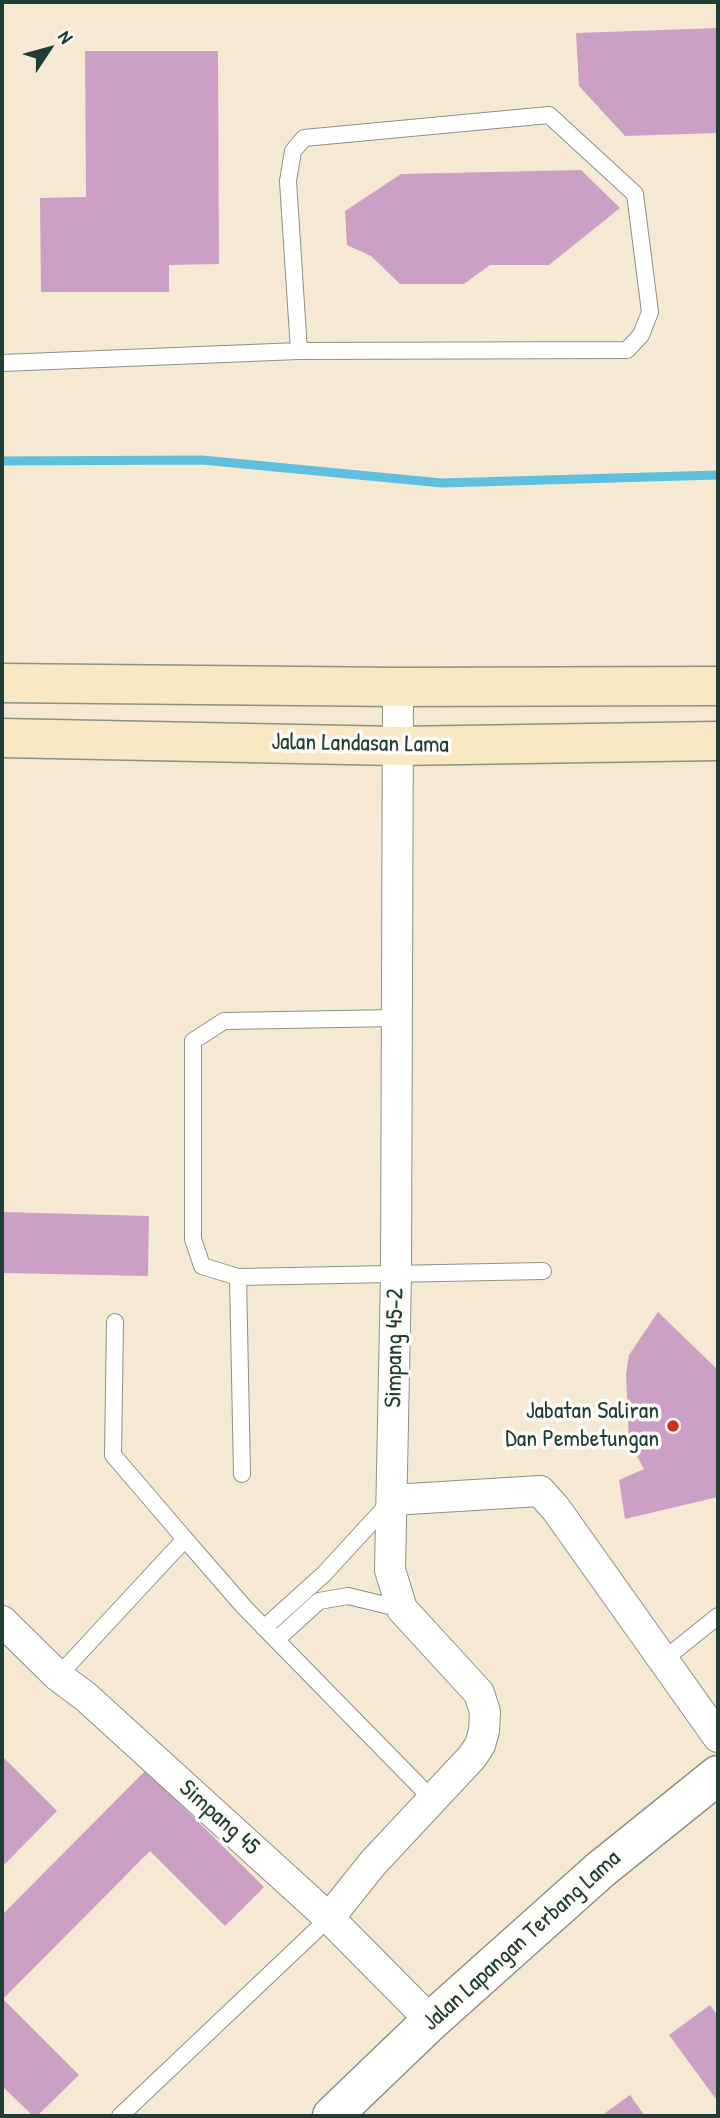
<!DOCTYPE html>
<style>
body{margin:0}
#map{position:relative;width:720px;height:2118px;overflow:hidden;background:#f6e9d4;font-family:"Patrick Hand",sans-serif}
canvas{display:block}
.frame{position:absolute;inset:0;border:4px solid #1f3d34;pointer-events:none}
.north{position:absolute;left:14px;top:14px;width:70px;height:70px;-webkit-text-stroke:5px #fdfcf7;paint-order:stroke;rotate:54deg;font-size:19px;font-weight:700;line-height:28px;text-align:center;color:#1f3d34}
.north::after{content:'';display:block;margin:auto;width:24px;height:32px;background:#1f3d34;clip-path:polygon(50% 0,100% 100%,50% 72%,0 100%)}
</style>
<div id="map">
<canvas width="720" height="2118"></canvas>
<div class="frame"></div>
<div class="north">N</div>
</div>
<script>
const ctx = document.querySelector('canvas').getContext('2d');
ctx.lineJoin = 'round';
function poly(rows) {
  const path = new Path2D();
  for (const r of rows) {
    path.moveTo(r[0], r[1]);
    for (let i = 2; i < r.length; i += 2) path.lineTo(r[i], r[i + 1]);
  }
  return path;
}
function strokePath(path, color, width, dash) {
  ctx.strokeStyle = color;
  ctx.lineWidth = width;
  ctx.lineCap = dash ? 'butt' : 'round';
  ctx.setLineDash(dash || []);
  ctx.stroke(path);
}
function fill(path, color) {
  ctx.fillStyle = color;
  ctx.fill(path, 'evenodd');
}
function write(font, color, halo, rows, align = 'center') {
  ctx.font = font + ' "Patrick Hand",sans-serif';
  ctx.lineWidth = 7;
  ctx.setLineDash([]);
  ctx.textBaseline = 'middle';
  ctx.strokeStyle = halo;
  ctx.fillStyle = color;
  for (const [text, x, y, turn = 0] of rows) {
    ctx.save();
    ctx.translate(x, y);
    ctx.rotate((+turn || 0) * Math.PI / 180);
    ctx.textAlign = isNaN(turn) ? turn : align;
    if (halo) ctx.strokeText(text, 0, 0);
    ctx.fillText(text, 0, 0);
    ctx.restore();
  }
}
const stream = poly([
 [2,461,202,460,442,483,718,475]
]);
const building = poly([
 [718,28,718,133,625,136,579,86,576,33],
 [85,51,218,51,219,264,169,265,169,292,41,292,40,198,86,197],
 [581,170,620,208,549,265,490,265,464,284,400,284,371,256,347,245,345,211,401,174],
 [2,1212,149,1216,148,1276,2,1273],
 [658,1312,718,1370,718,1497,625,1519,619,1480,644,1469,629,1441,626,1374,629,1355],
 [2,1756,57,1811,2,1867],
 [146,1770,264,1887,225,1926,150,1851,3,1999,79,2075,37,2116,33,2116,2,2086,2,1915],
 [710,2005,718,2016,718,2102,669,2035],
 [630,2095,645,2116,601,2116]
]);
const service = poly([
 [2,363,299,351,627,350,641,335,650,312,635,194,549,115,304,138,293,151,288,181,299,351],
 [238,1277,202,1266,193,1239,193,1041,224,1021,397,1018],
 [115,1322,113,1455,185,1539],
 [242,1474,238,1277,543,1271],
 [264,1628,324,1574,391,1501],
 [276,1640,319,1601,348,1596,402,1609],
 [662,1661,718,1616],
 [58,1676,185,1539,244,1607,433,1800],
 [120,2116,329,1918]
]);
const minor = poly([
 [392,1500,540,1491,556,1509,718,1737],
 [2,1621,58,1676,86,1697,329,1918,431,2021],
 [329,1918,373,1863,472,1757,480,1745,484,1731,485,1712,479,1693,402,1609,390,1570,396,1274,398,687]
]);
const tertiary = poly([
 [332,2116,431,2021,600,1870,718,1775]
]);
const secondary = poly([
 [2,683,398,687,718,686],
 [2,738,397,746,718,741]
]);
const markers = [
 [673,1426,7,"#c8321e"]
];
const streetNames = [
 ["Jalan Landasan Lama",360,744,1],
 ["Simpang 45-2",395,1348,-89],
 ["Simpang 45",219,1818,42],
 ["Jalan Lapangan Terbang Lama",522,1941,-42]
];
const poiNames = [
 ["Jabatan Saliran",659,1412],
 ["Dan Pembetungan",659,1440]
];
strokePath(stream, '#5fbfde', 9);
fill(building, '#cca0c5');
strokePath(service, '#8a9384', 18);
strokePath(minor, '#8a9384', 32);
strokePath(tertiary, '#8a9384', 41);
strokePath(secondary, '#8a9384', 41);
strokePath(service, '#fff', 16);
strokePath(minor, '#fff', 30);
strokePath(tertiary, '#fff', 38);
strokePath(secondary, '#f8e8c3', 38);
for (const [x, y, r, color] of markers) {
  const dot = new Path2D();
  dot.arc(x, y, r, 0, 2 * Math.PI);
  ctx.fillStyle = color;
  ctx.fill(dot);
  strokePath(dot, '#fdfcf7', 2.5);
}
write('24px', '#1f3d34', '#fdfcf7', streetNames);
write('24px', '#1f3d34', '#fdfcf7', poiNames, 'right');
</script>
